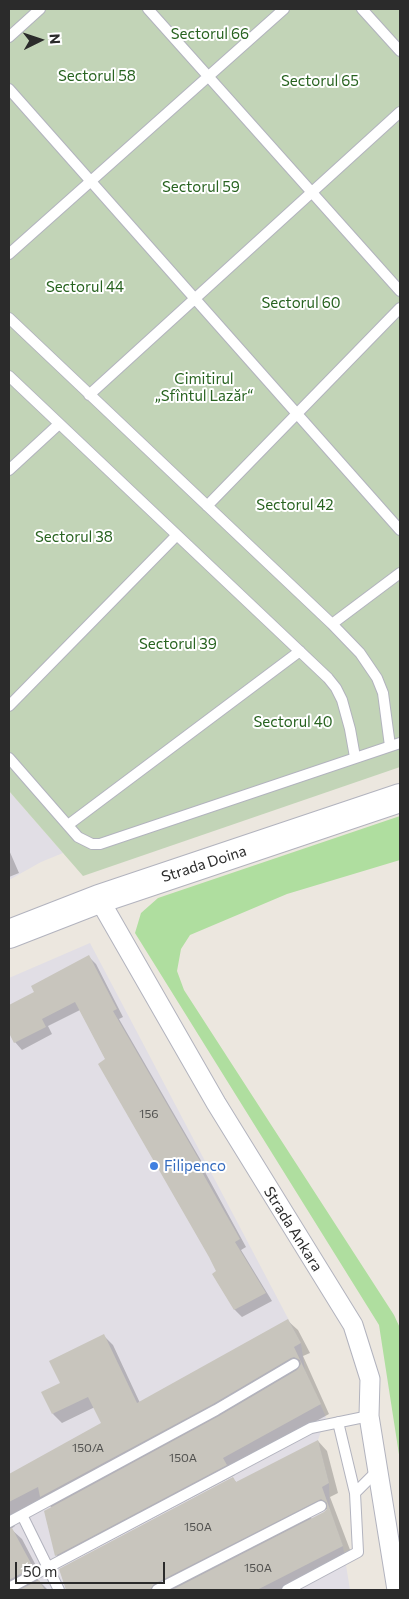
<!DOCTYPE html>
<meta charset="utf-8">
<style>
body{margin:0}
#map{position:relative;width:409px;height:1599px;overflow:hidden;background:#ece7df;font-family:Commissioner,sans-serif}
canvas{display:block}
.frame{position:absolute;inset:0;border:10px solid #2b2b2b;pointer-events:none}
.north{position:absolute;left:15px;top:15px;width:50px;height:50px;-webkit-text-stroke:4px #fff;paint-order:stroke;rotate:86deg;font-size:14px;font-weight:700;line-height:20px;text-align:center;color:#2b2b2b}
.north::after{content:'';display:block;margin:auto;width:18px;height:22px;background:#2b2b2b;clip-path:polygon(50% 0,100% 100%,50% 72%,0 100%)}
.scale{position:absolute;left:15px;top:1562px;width:150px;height:22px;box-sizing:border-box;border:2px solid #2b2b2b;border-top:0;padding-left:6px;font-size:15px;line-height:18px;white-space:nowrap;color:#2b2b2b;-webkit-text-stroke:4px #fff;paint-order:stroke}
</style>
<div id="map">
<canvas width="409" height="1599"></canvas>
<div class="frame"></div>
<div class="north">N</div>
<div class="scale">50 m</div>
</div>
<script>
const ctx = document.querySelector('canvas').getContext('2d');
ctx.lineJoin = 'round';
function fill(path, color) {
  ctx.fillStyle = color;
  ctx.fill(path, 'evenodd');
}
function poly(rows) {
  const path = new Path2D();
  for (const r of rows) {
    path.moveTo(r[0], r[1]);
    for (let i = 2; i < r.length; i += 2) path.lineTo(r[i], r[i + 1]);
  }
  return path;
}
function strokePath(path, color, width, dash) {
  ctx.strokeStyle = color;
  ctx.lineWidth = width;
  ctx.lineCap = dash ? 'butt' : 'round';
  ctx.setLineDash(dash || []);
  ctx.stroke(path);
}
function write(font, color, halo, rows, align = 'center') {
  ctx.font = font + ' Commissioner,sans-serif';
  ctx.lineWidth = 4;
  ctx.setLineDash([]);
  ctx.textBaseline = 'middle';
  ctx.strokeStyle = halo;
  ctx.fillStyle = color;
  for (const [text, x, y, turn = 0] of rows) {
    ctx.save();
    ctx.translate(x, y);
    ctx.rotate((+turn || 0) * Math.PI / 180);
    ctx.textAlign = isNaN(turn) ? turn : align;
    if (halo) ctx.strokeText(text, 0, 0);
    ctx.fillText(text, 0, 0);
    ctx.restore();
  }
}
const industrial = poly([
 [9,791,63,853,41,862,9,880],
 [90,943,301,1343,305,1370,326,1417,318,1440,329,1483,330,1510,343,1546,350,1590,9,1590,9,978]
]);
const green = poly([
 [400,816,400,860,287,894,190,935,181,949,177,971,184,990,394,1315,400,1328,400,1461,379,1325,135,933,141,913,158,898]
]);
const cemetery = poly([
 [9,9,400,9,400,767,83,876,9,791]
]);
const shadow = poly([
 [9,850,19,873,9,877],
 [89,957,96,964,123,1017,119,1019,207,1171,205,1172,246,1247,241,1250,272,1301,242,1317,235,1310,213,1274,218,1272,80,1010,48,1026,52,1034,22,1050,15,1042,9,1031,9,1006,36,993],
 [288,1321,298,1330,310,1353,303,1356,329,1414,232,1468,235,1475,66,1564,56,1555,52,1508,43,1498,10,1516,15,1526,11,1529,22,1539,42,1577,37,1579,48,1590,9,1590,9,1475,103,1423,95,1407,62,1423,53,1414,62,1384,104,1336,113,1345,140,1403],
 [318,1441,327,1451,338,1493,330,1497,352,1555,284,1590,66,1590,67,1587,233,1479,237,1483],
 [329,1508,325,1513,312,1520,311,1517]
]);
const building = poly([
 [89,955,117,1009,113,1011,201,1163,198,1165,240,1239,235,1242,266,1293,234,1310,212,1274,216,1271,209,1257,98,1064,105,1059,75,1002,42,1019,46,1027,14,1043,9,1033,9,1005,34,992,31,986],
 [288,1319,301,1343,294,1347,321,1404,223,1458,227,1465,55,1556,44,1511,219,1416,297,1370,301,1364,300,1360,294,1357,291,1358,213,1404,40,1497,38,1487,9,1502,9,1474,101,1423,88,1397,52,1414,41,1392,60,1383,49,1361,104,1334,137,1403],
 [318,1440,329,1483,322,1487,343,1546,257,1590,172,1590,324,1512,327,1509,327,1503,321,1499,154,1584,150,1590,66,1590,59,1569,233,1477,236,1482],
 [12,1528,33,1567,9,1580,9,1529],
 [39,1580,45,1590,19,1590]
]);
const lane = poly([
 [148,9,400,291],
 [362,9,400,51],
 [9,37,40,9],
 [9,89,400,530],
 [9,254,284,9],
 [9,318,332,624,360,653,377,678,383,693,390,746],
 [9,376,328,678,336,688,342,700,350,729,355,757],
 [89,395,400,112],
 [9,470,59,424],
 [207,506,400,308],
 [332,624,400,573],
 [9,706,176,536],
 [9,758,78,837,92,844,100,844,400,743],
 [68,825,300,651],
 [338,1422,355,1493],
 [9,1522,22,1515],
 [9,1588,311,1428,369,1416],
 [59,1590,22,1515,216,1410,294,1364],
 [157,1590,321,1506],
 [287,1590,358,1552,355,1493,379,1469]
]);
const street = poly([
 [99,899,216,1103,353,1325,370,1379,369,1416,397,1590]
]);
const secondary = poly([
 [9,934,99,899,400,798]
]);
const markers = [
 [154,1166,5,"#3f7fe0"]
];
const numberNames = [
 ["156",149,1114],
 ["150/A",88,1448],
 ["150A",183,1458],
 ["150A",198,1527],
 ["150A",258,1568]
];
const parkNames = [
 ["Sectorul 66",210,34],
 ["Sectorul 58",97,76],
 ["Sectorul 65",320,81],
 ["Sectorul 59",201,187],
 ["Sectorul 44",85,287],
 ["Sectorul 60",301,303],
 ["Cimitirul",204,379],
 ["„Sfîntul Lazăr“",204,396],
 ["Sectorul 42",295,505],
 ["Sectorul 38",74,537],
 ["Sectorul 39",178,644],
 ["Sectorul 40",293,722]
];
const streetNames = [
 ["Strada Doina",204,864,-18],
 ["Strada Ankara",293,1229,58]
];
const shopNames = [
 ["Filipenco",164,1166]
];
fill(industrial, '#e1dee5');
fill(green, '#afde9f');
fill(cemetery, '#c2d4b7');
fill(shadow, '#0003');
fill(building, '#c8c5bd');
strokePath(lane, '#b2b3be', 12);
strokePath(street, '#b2b3be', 21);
strokePath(secondary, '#b2b3be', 30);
strokePath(lane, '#fff', 10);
strokePath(street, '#fff', 19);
strokePath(secondary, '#fff', 28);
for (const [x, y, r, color] of markers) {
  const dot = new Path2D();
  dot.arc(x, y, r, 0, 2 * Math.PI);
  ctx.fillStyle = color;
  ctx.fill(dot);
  strokePath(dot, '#fff', 2);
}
write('12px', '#525250', null, numberNames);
write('15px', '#286320', '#fff', parkNames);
write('15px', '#2b2b2b', '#fff', streetNames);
write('15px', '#366cbe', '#fff', shopNames, 'left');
</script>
